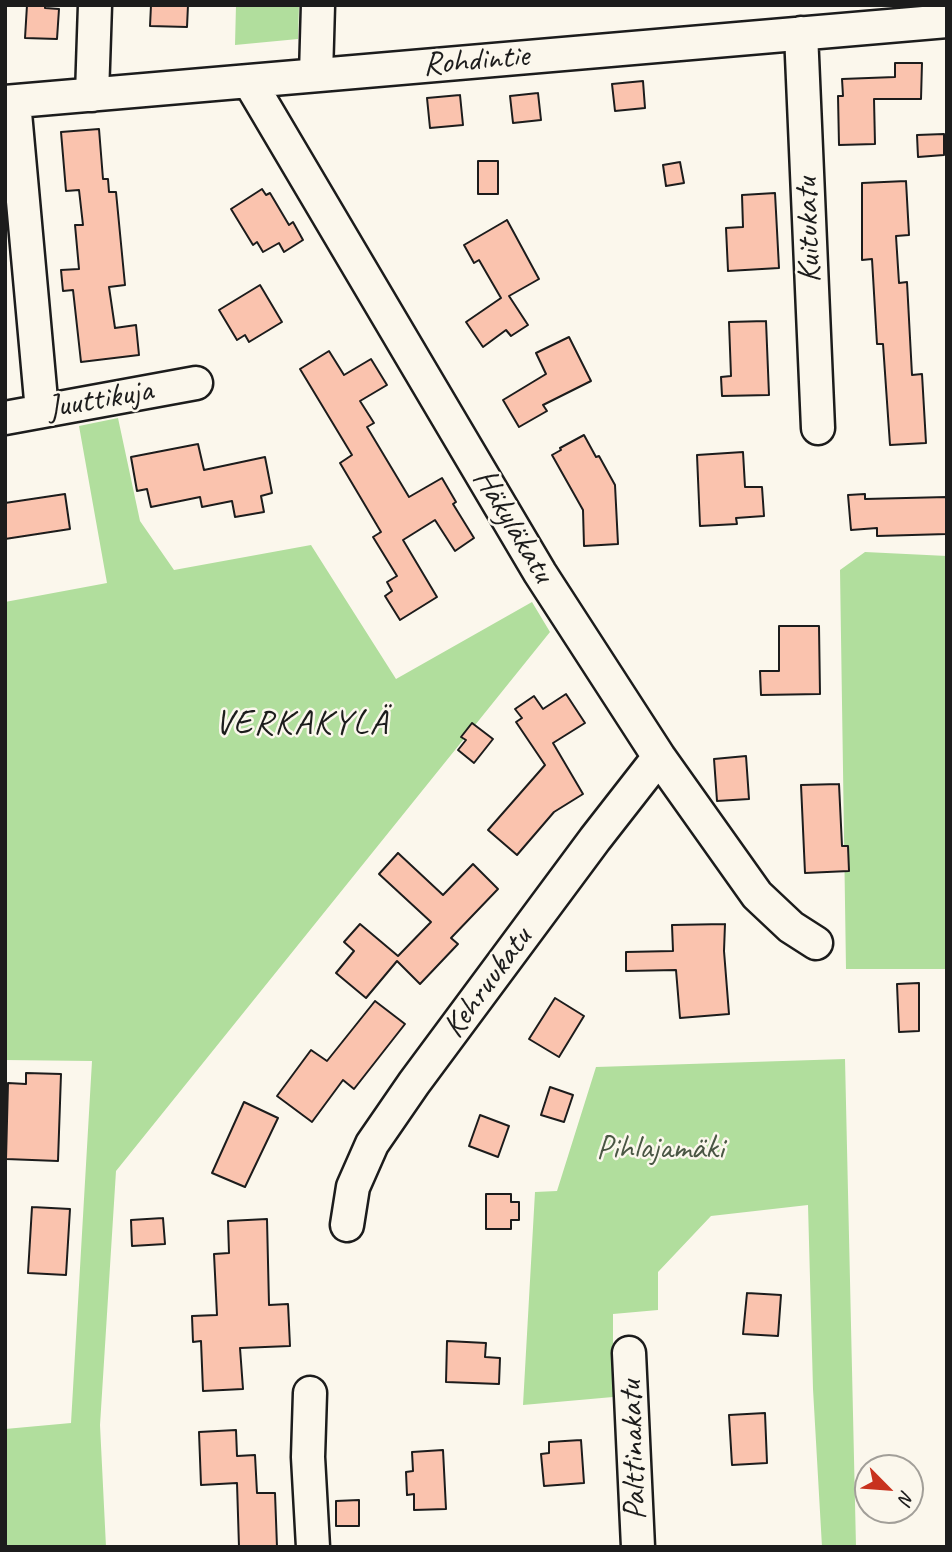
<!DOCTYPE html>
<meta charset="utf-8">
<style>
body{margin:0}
#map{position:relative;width:952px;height:1552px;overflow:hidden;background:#fbf7ec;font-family:Caveat,sans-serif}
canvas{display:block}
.frame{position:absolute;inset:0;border:7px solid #1c1c1c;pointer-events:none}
.north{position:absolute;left:854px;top:1454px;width:70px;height:70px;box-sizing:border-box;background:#fbf7ec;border:2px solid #a29f99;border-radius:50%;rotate:115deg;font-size:19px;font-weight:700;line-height:28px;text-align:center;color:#1c1c1c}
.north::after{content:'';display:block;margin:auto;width:24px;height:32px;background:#c8321e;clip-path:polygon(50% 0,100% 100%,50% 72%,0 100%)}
</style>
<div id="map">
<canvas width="952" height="1552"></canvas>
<div class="frame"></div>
<div class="north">N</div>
</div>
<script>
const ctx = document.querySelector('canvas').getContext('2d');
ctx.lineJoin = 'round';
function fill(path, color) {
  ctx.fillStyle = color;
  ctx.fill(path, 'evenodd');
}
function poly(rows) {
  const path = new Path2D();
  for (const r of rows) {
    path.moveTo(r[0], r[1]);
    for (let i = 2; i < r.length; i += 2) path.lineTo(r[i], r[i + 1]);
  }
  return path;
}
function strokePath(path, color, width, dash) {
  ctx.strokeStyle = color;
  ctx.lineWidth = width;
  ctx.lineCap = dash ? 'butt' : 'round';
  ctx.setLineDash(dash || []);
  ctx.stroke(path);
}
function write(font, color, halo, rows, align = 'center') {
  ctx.font = font + ' Caveat,sans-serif';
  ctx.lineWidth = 5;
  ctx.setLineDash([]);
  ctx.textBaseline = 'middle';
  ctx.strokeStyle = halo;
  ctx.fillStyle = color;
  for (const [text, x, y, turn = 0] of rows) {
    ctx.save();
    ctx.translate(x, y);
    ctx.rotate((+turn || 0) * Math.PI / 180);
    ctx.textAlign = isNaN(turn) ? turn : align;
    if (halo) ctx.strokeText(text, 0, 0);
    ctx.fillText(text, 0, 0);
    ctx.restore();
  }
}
const green = poly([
 [236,5,299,5,298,39,235,45],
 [118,418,140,521,174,570,311,545,396,679,532,602,550,632,116,1171,100,1425,106,1547,5,1547,5,1429,71,1423,92,1061,5,1060,5,602,107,583,79,426],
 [865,552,947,556,947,969,846,969,840,570],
 [845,1059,856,1547,822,1547,813,1389,808,1205,711,1216,658,1272,658,1310,613,1314,613,1397,523,1405,535,1192,557,1191,596,1067]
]);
const building = poly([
 [27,5,45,5,45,8,59,9,57,39,25,38,27,5],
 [151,5,188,5,187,27,150,26,151,5],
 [895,63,922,63,921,99,874,99,875,144,839,145,838,96,843,96,842,79,895,77,895,63],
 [643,81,645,108,615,111,612,84,643,81],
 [538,93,541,120,513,123,510,96,538,93],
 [460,95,463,125,430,128,427,98,460,95],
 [99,129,103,179,108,179,109,192,116,192,125,285,109,287,115,328,136,325,139,355,81,362,73,290,63,291,61,270,79,269,75,225,83,225,79,190,66,191,61,132,99,129],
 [944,134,944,155,918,157,917,135,944,134],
 [478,161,498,161,498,194,478,194,478,161],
 [680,162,684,183,666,186,663,165,680,162],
 [906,181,909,235,896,236,899,283,907,282,912,375,922,374,926,443,890,445,883,344,877,344,872,259,862,260,862,183,906,181],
 [262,189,266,195,270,193,289,225,293,222,303,240,284,252,279,243,263,252,257,242,253,245,231,209,262,189],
 [775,193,779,268,728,271,726,228,743,227,742,195,775,193],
 [507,220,539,279,509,296,528,325,511,336,506,330,483,347,466,322,501,298,479,260,474,263,464,245,507,220],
 [260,285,282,322,249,342,245,335,237,340,219,310,260,285],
 [766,321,769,395,722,396,721,377,731,376,729,322,766,321],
 [569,337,591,381,543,405,547,411,519,427,503,400,546,374,536,353,569,337],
 [329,351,344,375,371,359,387,385,360,401,374,423,367,427,409,497,442,478,456,502,453,504,474,538,455,551,435,520,403,540,437,597,400,620,385,596,392,591,387,582,397,576,373,537,381,532,340,463,352,455,300,369,329,351],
 [584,435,596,457,599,456,615,485,618,544,584,546,583,510,552,455,561,450,560,448,584,435],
 [198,444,204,470,265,457,272,493,261,496,264,512,235,517,232,501,202,507,200,497,151,507,147,489,137,491,131,457,198,444],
 [743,452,745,487,762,487,764,516,736,518,737,524,700,526,697,455,743,452],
 [65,494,70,529,5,539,5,503,65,494],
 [865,494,865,499,947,497,947,534,877,536,877,528,851,530,848,495,865,494],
 [779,626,819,626,820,694,761,695,760,671,779,671,779,626],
 [566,694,585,723,553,743,583,794,554,812,517,855,488,830,545,765,516,722,522,718,515,709,534,696,543,709,566,694],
 [472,723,493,739,474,763,458,750,466,740,461,737,472,723],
 [746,756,749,799,717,801,714,759,746,756],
 [839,784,842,846,848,846,849,871,805,873,801,785,839,784],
 [398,853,443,895,473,864,498,889,451,938,458,944,420,984,397,961,366,998,336,973,354,951,344,942,360,924,398,956,431,922,379,874,398,853],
 [725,924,724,951,729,1014,680,1018,676,970,626,971,626,952,673,951,672,925,725,924],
 [919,983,919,1031,899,1032,897,984,919,983],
 [555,998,584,1016,559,1057,529,1039,555,998],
 [375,1001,405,1024,354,1089,343,1080,312,1122,277,1096,311,1050,327,1061,375,1001],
 [26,1073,61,1074,58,1161,6,1159,8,1083,26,1084,26,1073],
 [550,1087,573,1095,564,1122,541,1115,550,1087],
 [244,1102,278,1118,245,1187,212,1173,244,1102],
 [480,1115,509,1126,498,1157,469,1146,480,1115],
 [486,1194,511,1194,511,1202,519,1202,519,1220,511,1220,511,1229,486,1229,486,1194],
 [32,1207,70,1209,66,1275,28,1273,32,1207],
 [163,1218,165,1244,132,1246,131,1220,163,1218],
 [267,1219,269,1305,288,1304,290,1346,240,1348,243,1389,203,1391,201,1341,193,1342,192,1316,217,1315,214,1254,229,1253,228,1221,267,1219],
 [747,1293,781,1295,778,1336,743,1334,747,1293],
 [447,1341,486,1343,485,1357,500,1358,499,1384,446,1382,447,1341],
 [765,1413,767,1463,732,1465,729,1415,765,1413],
 [236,1430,237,1456,255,1455,257,1493,275,1493,277,1547,239,1547,237,1483,201,1485,199,1432,236,1430],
 [581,1440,584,1483,544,1486,541,1454,549,1453,549,1442,581,1440],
 [443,1450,446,1509,414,1510,414,1494,407,1495,406,1472,413,1471,412,1452,443,1450],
 [359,1500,359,1526,336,1526,336,1501,359,1500]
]);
const minor = poly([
 [801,33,818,428],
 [316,75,318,5],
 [249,81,540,573,659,757,757,895,791,927,816,943],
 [92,95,95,5],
 [5,102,947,21],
 [14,102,42,411],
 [5,418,196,383],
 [347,1225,353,1187,372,1144,414,1083,595,839,659,757],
 [629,1353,638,1547],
 [310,1393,308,1457,313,1547]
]);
const streetNames = [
 ["Rohdintie",476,61,-5],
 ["Kuitukatu",809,230,-92],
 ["Juuttikuja",100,400,-10],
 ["Häkyläkatu",513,526,59],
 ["Kehruukatu",488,983,-54],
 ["Palttinakatu",634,1450,-92]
];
const parkNames = [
 ["Pihlajamäki",660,1149]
];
const neighbourhoodNames = [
 ["VERKAKYLÄ",302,724]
];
fill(green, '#b1de9d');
fill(building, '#fac3ae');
strokePath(building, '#1c1c1c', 2);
strokePath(minor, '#1c1c1c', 37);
strokePath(minor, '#fbf7ec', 32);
write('33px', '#1c1c1c', '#fbf7ec', streetNames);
write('33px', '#495643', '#fbf7ec', parkNames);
ctx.letterSpacing = '2px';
write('35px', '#1c1c1c', '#fbf7ec', neighbourhoodNames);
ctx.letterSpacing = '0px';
</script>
